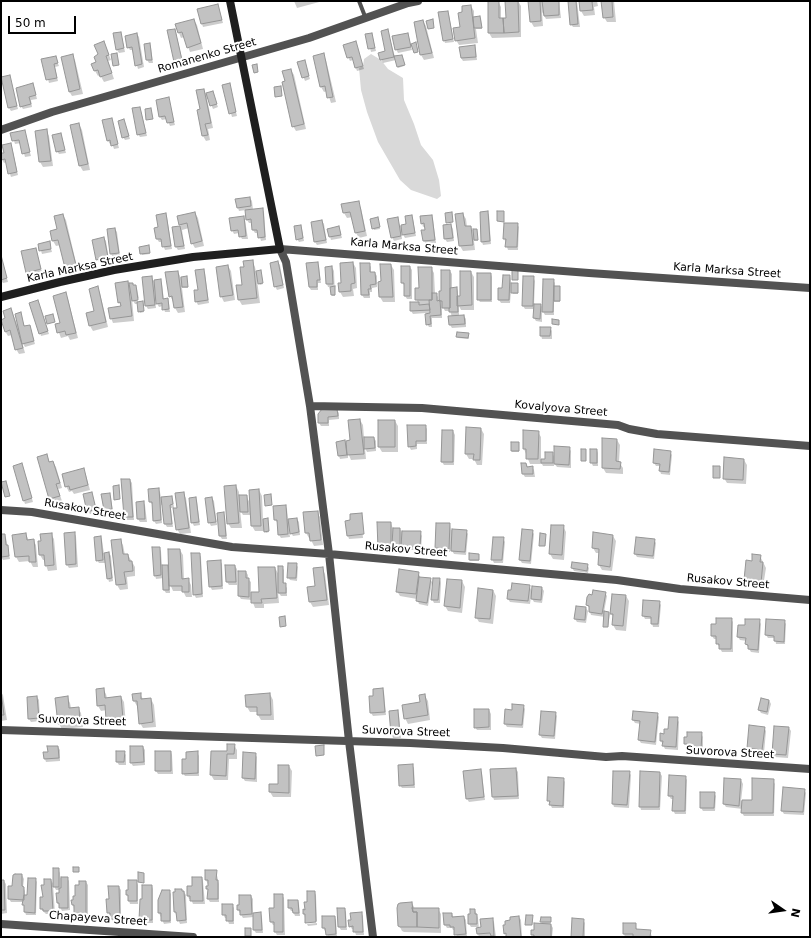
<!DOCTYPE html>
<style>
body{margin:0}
#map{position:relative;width:811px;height:938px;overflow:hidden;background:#fff;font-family:"DejaVu Sans",sans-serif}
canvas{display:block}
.frame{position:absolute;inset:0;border:2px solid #000;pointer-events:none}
.north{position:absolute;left:763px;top:890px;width:40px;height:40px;-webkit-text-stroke:3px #fff;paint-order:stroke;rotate:103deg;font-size:11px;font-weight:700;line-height:16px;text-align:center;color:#000}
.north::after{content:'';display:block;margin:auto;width:14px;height:18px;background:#000;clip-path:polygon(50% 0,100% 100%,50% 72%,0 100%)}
.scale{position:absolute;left:8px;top:16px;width:68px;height:18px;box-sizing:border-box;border:2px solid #000;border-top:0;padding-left:5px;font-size:12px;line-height:14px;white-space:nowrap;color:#000;-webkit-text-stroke:3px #fff;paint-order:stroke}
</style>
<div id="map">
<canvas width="811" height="938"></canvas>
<div class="frame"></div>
<div class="north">N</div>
<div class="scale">50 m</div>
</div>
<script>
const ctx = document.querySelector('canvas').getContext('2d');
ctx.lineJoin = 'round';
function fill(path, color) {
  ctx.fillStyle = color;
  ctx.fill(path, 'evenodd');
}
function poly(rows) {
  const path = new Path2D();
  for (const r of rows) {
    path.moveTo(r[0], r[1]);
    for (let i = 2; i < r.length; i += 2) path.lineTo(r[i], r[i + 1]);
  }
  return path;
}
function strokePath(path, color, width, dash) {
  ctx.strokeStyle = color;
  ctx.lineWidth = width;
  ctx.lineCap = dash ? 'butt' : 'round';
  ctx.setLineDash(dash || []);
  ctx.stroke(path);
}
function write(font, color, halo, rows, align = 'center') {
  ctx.font = font + ' "DejaVu Sans",sans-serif';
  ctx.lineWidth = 4;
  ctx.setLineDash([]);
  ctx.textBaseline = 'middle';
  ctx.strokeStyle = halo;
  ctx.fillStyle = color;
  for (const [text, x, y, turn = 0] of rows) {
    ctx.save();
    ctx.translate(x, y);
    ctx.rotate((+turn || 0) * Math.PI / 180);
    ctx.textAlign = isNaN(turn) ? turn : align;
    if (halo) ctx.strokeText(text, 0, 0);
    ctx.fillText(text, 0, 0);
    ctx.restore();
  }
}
const green = poly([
 [371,54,381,60,388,69,403,78,404,100,414,124,421,145,433,160,439,180,441,196,437,199,411,190,400,180,378,142,367,112,361,90,359,68,363,66,364,59]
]);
const shadow = poly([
 [294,1,323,1,297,8],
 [498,1,501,7,501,19,507,19,506,1,518,1,521,6,521,37,492,38,489,33],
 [529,1,559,1,561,18,546,19,542,12,543,26,534,27,531,22],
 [569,1,577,1,580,27,573,27,571,24],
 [580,1,597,1,598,6,594,7,595,15,584,16,581,11],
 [602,1,614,1,616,22,607,22,604,17],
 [218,5,223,23,203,27,202,24],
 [471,6,474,11,474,18,480,17,481,18,482,29,476,29,478,43,459,45,456,40,461,28,463,13],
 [447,12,449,15,454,42,445,43,444,40],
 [194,20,197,25,203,49,190,52,184,37,181,38,179,33],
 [423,21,426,26,434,58,424,60,421,55,415,22],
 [175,30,176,33,183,63,177,65,175,62],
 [388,31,395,57,402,56,404,66,398,68,396,60,383,63,381,59,386,52],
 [121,33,125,52,119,53,117,50],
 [137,34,139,37,144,67,138,69,133,50,130,50,128,47],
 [372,34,376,51,371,52,367,35],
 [408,34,412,50,398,53,396,49],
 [104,42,111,60,108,61,114,79,104,82,100,75,98,76,95,71,99,54],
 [150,44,151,47,153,63,149,63,147,60,145,45],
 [357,46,364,69,357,71,353,60,350,61,348,57],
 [475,46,476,50,477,60,463,61,461,58,460,48],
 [323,54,326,60,336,102,331,103,327,91,324,92,321,87],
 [72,55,75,60,83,94,72,96,69,91],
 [55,57,59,66,55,67,58,81,49,83,43,60],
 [304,61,310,79,305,81,298,63],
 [291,70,294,75,306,129,296,131,293,126,286,82],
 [9,76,18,109,11,111,9,108],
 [229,84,237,116,232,117,223,85],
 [34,87,37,99,31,100,32,107,23,109,21,106],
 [204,90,206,94,212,92,218,107,213,109,209,99,207,99,213,128,208,129,210,140,206,141,203,136,198,110,201,110],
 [168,99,175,125,170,126,167,119,162,120,160,117,157,101],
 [140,108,141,111,147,136,140,137,138,134],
 [111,119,119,148,114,149,112,143,110,144,108,141],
 [124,120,130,139,125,140,123,137],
 [79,124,82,130,90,170,83,171,80,166,71,126],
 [46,130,49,136,53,166,43,167,40,162,36,132],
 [24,132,31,156,25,157,21,143,15,144,12,134],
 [61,134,66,153,59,154,57,151],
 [10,144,12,147,18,175,11,177,6,162,4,163,2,159],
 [250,198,252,201,253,210,262,209,264,212,266,240,261,241,259,233,255,233,253,230,253,223,249,223,247,220,246,210,239,211,238,208],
 [358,203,361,208,367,236,359,238,356,233,353,217,347,218,344,213],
 [487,212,489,215,491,244,483,245,482,242],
 [195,213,198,218,204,246,195,248,192,243,189,228,182,230,185,249,178,250,176,247,173,228,181,226,180,224],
 [165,214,167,217,172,249,165,250,162,242,159,242,157,239,155,229,159,228],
 [463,214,466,219,467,227,470,227,472,230,476,230,477,231,478,241,474,241,475,250,463,251,460,246],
 [63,215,66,220,78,271,69,273,66,268,61,245,56,246,53,241,51,231,58,229],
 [411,216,413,219,416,236,405,238,401,231,402,239,394,241,392,237,397,218,400,226,407,225],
 [431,216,433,219,436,243,426,244,424,241,423,231,426,230,426,226,423,227,422,223],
 [243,217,245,220,248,239,242,239,239,233,234,234,232,230],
 [371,220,378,220,380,229,374,230],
 [322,221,324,224,327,243,317,245,315,242],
 [517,224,519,227,518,250,508,250,504,238],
 [451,225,453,229,454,241,447,242,445,239,444,226],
 [301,226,302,229,304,241,299,242,297,239],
 [339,227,342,238,331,240,328,229],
 [115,229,117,232,120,256,113,257,111,254],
 [104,238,106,241,109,260,99,262,97,259],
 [49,242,52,252,42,254,39,244],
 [140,248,149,248,150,254,142,255],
 [36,249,42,272,29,276,27,272],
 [1,256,8,282,3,283,1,280],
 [252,261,255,267,256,272,261,271,261,272,263,284,260,285,257,280,260,303,242,305,239,300,243,286,245,267],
 [278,262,280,265,284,288,277,290,275,286],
 [317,263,319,266,321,283,318,283,318,290,311,290,309,287,307,264],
 [353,263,356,268,357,288,353,289,354,296,343,297,340,292,342,284],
 [369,264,371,267,371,273,375,273,377,276,377,287,372,288,372,292,370,292,370,298,364,298,362,295],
 [391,265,394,270,395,302,383,302,380,297],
 [228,266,231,271,235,300,224,302,221,296],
 [332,267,334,271,335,296,332,296,331,287,328,287,327,284,326,268],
 [410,267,412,270,412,299,407,299,405,296,405,286,402,283],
 [431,268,434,273,435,294,436,294,438,297,438,302,441,301,440,292,442,292,450,271,452,274,452,289,457,288,458,292,458,297,461,297,471,272,474,277,474,310,461,310,459,306,459,316,464,316,466,319,466,327,452,328,450,325,452,317,450,311,445,311,442,305,442,318,432,318,432,327,429,327,427,324,426,313,413,314,411,311,418,303,416,299,420,289],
 [203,270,205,273,209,303,198,305,196,301],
 [178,272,181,278,186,278,188,288,182,288,185,312,178,313,175,308,174,301,173,301,170,296],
 [491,274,492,277,492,302,480,302,478,299],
 [510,276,511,279,511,284,517,284,518,285,518,294,513,294,511,291,510,303,501,303,499,300],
 [151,277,153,281,160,280,162,284,164,300,167,299,169,303,170,312,165,312,163,306,159,307,155,300,156,308,148,309,146,306,143,278],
 [533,277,535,281,534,305,541,305,543,309,553,280,555,283,555,287,560,287,560,302,554,302,554,315,545,315,542,310,542,322,536,321,534,318,535,309,525,309,523,306],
 [127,282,131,289,135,286,137,289,139,299,136,296,135,296,138,302,143,303,144,312,140,313,138,304,135,304,132,299,134,321,113,323,111,318,121,307,119,302],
 [97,288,100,293,108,327,93,331,90,326,95,311],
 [65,294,68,299,78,338,70,340,68,336,61,338,56,325,61,324],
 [38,301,49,334,41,336,40,333],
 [11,309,17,324,18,324,20,313,25,327,30,326,35,344,25,347,22,342,25,353,19,354,16,349,12,335,8,336,5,331,7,319],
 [550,328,552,331,552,339,542,339,541,335],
 [468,334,469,339,458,338,457,337],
 [337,410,339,413,339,419,329,420,329,426,321,426,319,423],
 [360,420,363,425,364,438,374,438,376,441,376,451,367,452,365,448,366,459,351,460,348,453,348,458,340,459,339,456,344,442,348,447],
 [395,421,398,426,398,452,382,452,379,447],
 [425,426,427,429,427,444,417,444,417,449,411,450,409,446],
 [481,429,484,434,482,465,477,465,474,459,469,459,466,454],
 [453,431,455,435,454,465,444,465,442,462],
 [538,432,541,437,541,460,546,460,552,453,555,458,569,448,571,451,571,468,557,467,554,463,554,466,543,466,542,464,530,464,524,449],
 [617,440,620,445,619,462,623,468,623,474,606,473,603,468],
 [519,443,519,452,512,452,512,450],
 [597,450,598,453,598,466,593,466,591,462],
 [670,452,672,455,670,475,661,474,660,471,660,466,656,466,654,463],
 [47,455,50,463,53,462,56,467,62,488,58,489,62,501,53,504,50,499,38,458],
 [744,460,747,465,746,484,727,483,724,478],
 [526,464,528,467,532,467,534,470,535,477,525,477,523,474],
 [23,468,33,502,25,504,24,501],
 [83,469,86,475,90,490,74,494,72,491,69,492,66,486],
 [130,480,132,483,134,520,127,520,125,517],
 [236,486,239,492,239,496,246,496,250,503,259,490,262,496,263,520,268,521,269,532,266,533,265,531,255,531,252,526,251,515,243,515,240,510,242,528,231,528,228,523],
 [158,489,160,492,161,498,171,497,173,500,174,508,171,508,173,527,167,527,165,524,163,504,161,505,162,523,156,524,154,521,153,505,150,502,149,490],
 [183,493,186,498,191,533,180,534,177,529,178,509],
 [92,494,97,513,90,514,88,511],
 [109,494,111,497,113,512,106,513,104,510,102,495],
 [195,498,197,501,200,525,194,526,192,522],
 [212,498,214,501,217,525,211,526,209,522],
 [143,502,145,505,147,522,140,522,138,519],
 [285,506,287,509,288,520,297,519,299,522,300,535,293,536,289,530,290,537,281,538,279,535,278,523,275,520],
 [317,512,320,517,323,545,314,546,310,538,309,538,306,533],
 [223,513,225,516,227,539,222,539,220,536],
 [361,514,362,516,361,516,363,538,349,539,348,536,346,522,352,521],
 [391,523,393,529,400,529,403,534,420,532,422,536,421,550,404,550,401,545,401,548,395,548,393,543,393,552,380,552,379,549],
 [450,524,451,530,466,531,468,534,466,555,454,554,451,549,450,552,438,551,436,548],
 [563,526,566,532,564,560,553,559,550,554],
 [532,531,534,534,531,564,522,563,520,560],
 [74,533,76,536,78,567,69,568,67,565],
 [26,534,29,541,33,540,36,545,38,567,33,567,30,561,19,562,16,557],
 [51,534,54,539,57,570,48,571,46,565,45,560,43,560,40,555],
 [1,535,4,535,6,538,10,559,3,560,1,557],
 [613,536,616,541,612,571,602,570,599,565,600,553,596,553,593,548],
 [101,537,102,540,104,554,109,553,111,556,113,581,109,582,108,578,106,563,99,563,97,560],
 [503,538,505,542,503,563,494,563,492,559],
 [120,540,123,545,125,555,128,555,135,567,135,576,127,577,128,589,120,590,117,585],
 [654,540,656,543,654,559,637,557,635,554],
 [159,548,161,551,162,566,167,566,170,571,180,550,183,555,184,580,188,579,191,585,192,597,186,597,183,591,173,591,170,584,170,593,166,593,164,590,164,578,156,579,155,575],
 [199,554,201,557,203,597,196,598,194,594],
 [479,555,479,561,470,561,470,559],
 [760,556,766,568,763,587,748,585,745,580,747,561,752,562],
 [220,561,222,564,223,589,212,590,210,586],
 [296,564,298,567,297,581,290,580,288,577],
 [587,565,589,568,588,573,574,571,572,568],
 [235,566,237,569,237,585,229,585,227,582],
 [282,567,284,570,284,584,287,588,287,596,281,596,278,592,279,603,264,604,264,608,255,608,252,600,241,599,239,596,239,572,246,572,248,575,248,579,251,582,251,594,260,593,275,568,279,575],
 [322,568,325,574,329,605,313,607,310,602,308,588,316,587],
 [418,573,421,578,430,579,432,582,428,606,419,604,417,599,400,596,397,591],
 [440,579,441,583,440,603,434,603,432,599],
 [462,581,465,587,462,613,448,611,445,606],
 [529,586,532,591,542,588,544,591,542,603,534,602,531,597,530,604,510,602,508,599],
 [493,590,496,596,493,624,479,622,476,617],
 [605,593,607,596,604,612,610,614,608,626,604,626,605,617,591,615,590,612,590,608,587,605,593,596],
 [626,596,629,601,626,631,616,630,613,625,614,618,611,614],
 [659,602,661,605,659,627,653,627,652,623,652,619,645,619,643,615],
 [586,608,588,611,586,623,577,622,575,619],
 [731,619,733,622,733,652,722,652,717,643,717,639,714,639,712,636,712,625,717,625],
 [759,620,761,624,759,653,751,652,746,644,747,641,740,640,738,637,746,626],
 [784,621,786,624,785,644,776,644,775,638,768,638,766,635],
 [103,689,106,694,107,698,121,697,124,702,126,724,110,725,107,720,107,710,101,711,98,706],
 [383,689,384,692,386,715,373,716,371,713,374,697],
 [1,692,3,695,7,720,1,721],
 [140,694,143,699,151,699,154,705,156,727,143,728,140,723,139,706,137,706,134,701,133,695],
 [270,694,273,700,274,720,261,720,258,715,258,712,250,712,247,707],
 [425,696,428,701,430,720,408,724,405,718,422,703],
 [37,697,39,700,40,721,31,722,29,719],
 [67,697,70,703,71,708,78,708,81,713,83,727,62,729,59,724,56,699],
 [769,700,771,704,768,715,761,713,759,710],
 [523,706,525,709,523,728,507,727,505,724],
 [489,710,491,714,491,730,477,730,475,727],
 [397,711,399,715,401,738,393,738,392,735],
 [555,713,557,716,555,739,542,738,540,735],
 [657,714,659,717,656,745,641,743,639,740,641,724,635,723,633,720],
 [677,718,679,722,678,750,665,749,661,741],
 [750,726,764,728,766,731,764,753,750,751,748,748],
 [789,728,791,731,788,758,774,757,773,753],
 [701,733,703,737,703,753,689,752,688,747,685,744],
 [234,745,237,750,237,759,229,759,228,780,214,780,211,775],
 [58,747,60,750,60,761,46,762,45,759,44,753,49,753],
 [143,747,145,750,145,765,133,766,131,763],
 [117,752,124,752,126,755,126,765,119,765,117,762],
 [171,752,172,755,173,774,158,774,156,771],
 [197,752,199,756,199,776,185,776,183,773,187,760],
 [244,753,255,754,257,757,257,782,245,781,243,778],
 [412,765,414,768,415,788,402,788,400,785],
 [289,766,292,771,291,797,273,797,270,792,279,785],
 [516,769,518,772,519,799,494,800,493,797,491,770],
 [480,770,482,773,485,800,469,802,467,799],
 [629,772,631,775,629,808,614,807,613,804],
 [660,773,662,776,660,810,641,810,640,806],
 [685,777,687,780,686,814,675,814,673,810,674,799,671,799,669,796],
 [563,779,565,782,564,808,552,808,548,800],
 [741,780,743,784,741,801,753,801,773,780,775,784,774,816,744,816,742,813,743,809,726,807,724,804],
 [804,790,806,793,804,815,784,814,782,811],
 [701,793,714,793,716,796,715,811,703,811,701,808],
 [58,869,60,873,60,878,67,878,69,881,70,910,62,911,58,903,60,890,56,890,53,884,55,914,46,914,41,909,44,898,45,886,51,880,54,885],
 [216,871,219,884,219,902,210,902,208,899,209,891,207,888,209,887,206,880],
 [22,875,24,879,23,887,25,891,25,896,28,896,35,879,37,882,36,915,26,915,25,912,23,902,11,902,9,899,13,887],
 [202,878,203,881,205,904,193,904,191,899,189,899,188,896,188,887,193,887],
 [1,881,4,881,6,884,7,913,1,914],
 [136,881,138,885,138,904,130,904,127,894],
 [86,882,88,885,88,917,76,917,73,905],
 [152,886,153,889,153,923,142,923,140,920,141,900,143,900],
 [119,887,121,890,121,922,113,922,111,916,108,912,110,900],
 [169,891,171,894,171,923,164,924,159,913,159,901],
 [182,892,184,892,186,895,187,923,180,924,175,912],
 [314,892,316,895,317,921,306,922,304,914],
 [282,895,284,898,285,935,277,935,275,932,275,925,273,925,271,922,270,909,275,909],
 [251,896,253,899,253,914,261,914,262,917,263,933,256,933,254,930,254,917,243,918,238,910],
 [298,901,299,904,300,916,295,916,293,911,291,911,289,908],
 [412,903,415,909,438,909,441,914,441,933,404,932,402,931,399,925],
 [232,905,234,908,234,924,229,924,227,918,225,918,223,914],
 [338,909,344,909,346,912,347,930,341,930,339,927],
 [475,910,478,918,479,929,482,928,492,919,494,922,496,937,479,937,478,934,477,927,471,927,469,924],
 [361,913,363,916,364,935,356,935,354,929,352,929,350,926],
 [452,914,454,918,464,917,466,920,467,937,457,937,455,930,453,930,452,928,447,928,445,925],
 [334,917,336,920,337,937,328,937,326,931,325,931,323,928],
 [519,917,521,920,522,937,507,937,505,933],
 [550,918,551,923,550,923,553,928,552,937,534,937,532,935,543,925,541,922],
 [583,920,585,923,585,937,572,937],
 [317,923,317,925,308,926,307,924],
 [635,924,637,930,650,931,652,937,625,937,624,934]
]);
const building = poly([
 [488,1,499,1,499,18,503,18,504,33,488,33,488,1],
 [505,1,518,1,519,32,504,33,503,18,506,18,505,1],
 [528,1,540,1,541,21,530,22,528,1],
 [542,1,559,1,559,15,544,16,542,1],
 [568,1,576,1,578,24,570,25,568,1],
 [579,1,595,1,592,2,593,10,580,11,579,1],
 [601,1,612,1,613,17,603,18,601,1],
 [218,4,222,20,201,24,197,9,218,4],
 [471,5,475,38,455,41,453,28,460,27,458,13,462,12,462,6,471,5],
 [448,11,453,39,443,41,438,12,448,11],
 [480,16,482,28,474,28,473,17,480,16],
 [194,19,201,43,187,48,182,32,178,33,175,24,194,19],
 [433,19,434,28,428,29,426,21,433,19],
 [423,20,432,53,420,55,414,22,423,20],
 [175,29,182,60,174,62,167,30,175,29],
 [388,29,394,57,380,60,378,53,385,51,381,31,388,29],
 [121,32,124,48,116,50,113,33,121,32],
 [137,33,142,64,135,66,132,47,127,48,125,36,137,33],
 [372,33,375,48,368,49,365,34,372,33],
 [408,33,411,47,395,50,392,36,408,33],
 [104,41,109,55,106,56,112,73,100,77,98,70,94,71,91,64,96,62,94,57,98,54,94,45,104,41],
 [356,41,363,66,355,68,352,57,347,58,343,45,356,41],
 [416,42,418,52,414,53,411,44,416,42],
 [150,43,152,60,146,60,144,44,150,43],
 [475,45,476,57,461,58,459,47,475,45],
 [117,53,119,65,113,66,111,54,117,53],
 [324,53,333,97,327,98,325,86,320,87,313,56,324,53],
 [73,54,80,89,69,92,61,57,73,54],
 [402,55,405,65,397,67,394,56,402,55],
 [56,56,58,63,54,64,57,78,46,80,41,59,56,56],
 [305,60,309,76,302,78,297,62,305,60],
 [257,64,258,72,254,73,252,65,257,64],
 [291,69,304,124,292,127,282,82,285,81,282,71,291,69],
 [10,75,17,106,8,108,1,77,10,75],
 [33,83,36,95,29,97,31,104,20,107,16,88,33,83],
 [230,83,236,112,229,114,222,85,230,83],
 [281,86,282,96,275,97,274,87,281,86],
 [204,89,211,123,205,124,208,135,202,136,197,110,200,109,196,90,204,89],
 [213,91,217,104,210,106,206,93,213,91],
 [169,97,174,122,167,123,165,116,159,117,156,100,169,97],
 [140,107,146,133,137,135,132,108,140,107],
 [151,108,153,119,146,120,145,109,151,108],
 [112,118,118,144,111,146,110,140,107,141,102,120,112,118],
 [124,119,129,136,122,138,118,121,124,119],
 [79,123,88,164,79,166,70,125,79,123],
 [47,129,51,161,39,162,35,131,47,129],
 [25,130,30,152,22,154,19,140,12,141,10,133,25,130],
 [61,133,65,150,56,152,52,135,61,133],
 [11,143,17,172,8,174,5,159,1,160,1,153,4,153,2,145,11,143],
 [250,197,251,206,237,208,235,199,250,197],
 [359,201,365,231,355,233,350,212,343,213,341,204,359,201],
 [263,208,265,237,258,238,257,230,252,230,251,219,246,220,245,210,263,208],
 [488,211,490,241,481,242,480,212,488,211],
 [497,211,504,211,504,222,497,221,497,211],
 [195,212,202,241,191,244,187,223,179,225,177,216,195,212],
 [452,212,453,222,446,223,445,213,452,212],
 [166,213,171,246,162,247,161,239,156,239,154,228,158,227,156,215,166,213],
 [463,213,465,226,471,226,473,245,459,246,455,214,463,213],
 [63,214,76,265,65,268,58,240,52,241,50,231,57,229,54,216,63,214],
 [412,215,415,233,402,235,401,225,406,224,405,216,412,215],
 [432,215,435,240,423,241,421,230,425,230,424,223,421,224,420,216,432,215],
 [244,216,246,236,239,237,238,230,231,231,229,218,244,216],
 [378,217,380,227,372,229,370,219,378,217],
 [398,217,401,236,391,238,387,219,398,217],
 [322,220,326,240,314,242,311,222,322,220],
 [504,223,518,223,517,247,505,247,506,239,503,239,504,223],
 [451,224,453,238,444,239,443,225,451,224],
 [301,225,303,238,296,240,294,226,301,225],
 [180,226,184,246,175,247,172,227,180,226],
 [339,226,341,235,329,237,327,229,339,226],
 [115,228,119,253,110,254,107,229,115,228],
 [473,229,477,229,478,240,474,240,473,229],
 [104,237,108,257,96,260,92,240,104,237],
 [50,241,51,249,39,251,38,244,50,241],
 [149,245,150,253,140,254,139,247,149,245],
 [36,248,41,269,26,273,21,251,36,248],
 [1,255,7,278,1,280,1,255],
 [253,260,257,298,238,300,236,285,242,285,240,267,244,267,243,261,253,260],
 [278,261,283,285,274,287,270,263,278,261],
 [318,262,320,280,317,280,317,287,309,287,306,263,318,262],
 [353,262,355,283,351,284,351,291,339,292,338,283,341,283,340,263,353,262],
 [360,263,370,263,370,272,375,272,376,284,370,285,371,289,368,289,369,295,361,295,360,263],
 [380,264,391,264,393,297,379,297,378,282,381,281,380,264],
 [228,265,233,295,220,297,216,267,228,265],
 [332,266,333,284,326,284,325,267,332,266],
 [401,266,410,266,410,296,404,296,404,283,401,283,401,266],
 [418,267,432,267,432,300,415,300,415,288,419,288,418,267],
 [204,269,208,300,195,302,194,290,198,290,195,270,204,269],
 [261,270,263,283,258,284,256,271,261,270],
 [441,270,450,270,450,308,442,308,442,301,439,301,439,291,441,291,441,270],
 [512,270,518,270,518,280,512,280,512,270],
 [178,271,183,307,174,308,172,296,169,297,165,272,178,271],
 [460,271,471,271,472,305,457,306,457,296,460,296,460,271],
 [477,273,491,273,491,300,477,300,477,273],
 [503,275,510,275,509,300,498,300,498,288,502,288,503,275],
 [152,276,155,305,145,306,142,277,152,276],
 [187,276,188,287,182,287,181,277,187,276],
 [523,276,534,276,533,306,522,306,523,276],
 [161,279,163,299,168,298,169,309,162,310,162,303,156,304,154,280,161,279],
 [543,279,554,279,553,312,542,312,543,279],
 [128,281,132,316,110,319,108,308,121,306,120,302,118,303,115,283,128,281],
 [129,283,133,283,133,285,136,285,138,300,132,301,129,283],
 [511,283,518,283,518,293,511,293,511,283],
 [98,286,106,322,89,326,86,313,94,311,89,289,98,286],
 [335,286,335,295,331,295,330,287,335,286],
 [554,286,560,286,560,301,554,301,554,286],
 [457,287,458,312,449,312,449,308,450,308,450,288,457,287],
 [66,292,76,333,66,335,65,331,57,333,55,324,60,323,53,296,66,292],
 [432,293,437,293,437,301,440,300,441,315,430,316,431,324,426,325,425,314,430,313,429,300,432,300,432,293],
 [38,300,48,331,39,334,29,303,38,300],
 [143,301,144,311,138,312,137,302,143,301],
 [410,302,419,302,419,305,429,304,430,310,410,311,410,302],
 [534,304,541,304,540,319,533,318,534,304],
 [11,308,23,348,15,350,10,330,5,332,1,320,5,318,3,311,11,308],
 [21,312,24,326,30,325,34,341,22,344,15,314,21,312],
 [53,314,55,322,47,324,45,316,53,314],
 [464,315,465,324,449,325,448,316,464,315],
 [552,319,559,320,559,325,552,324,552,319],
 [540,327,551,327,550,336,540,336,540,327],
 [457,332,469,333,468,338,456,337,457,332],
 [322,409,337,409,338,416,328,417,328,423,318,423,318,414,322,409],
 [360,419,364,454,347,455,346,441,350,440,348,420,360,419],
 [378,420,395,420,395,447,378,447,378,420],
 [407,425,426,425,426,441,416,441,416,446,408,447,407,425],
 [466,427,481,428,480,460,473,460,474,454,465,454,466,427],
 [442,430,453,430,453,462,441,462,442,430],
 [523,430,539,431,538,459,526,459,526,449,523,449,523,430],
 [364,437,374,437,375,448,364,449,364,437],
 [602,438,617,439,616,461,621,462,620,469,602,468,602,438],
 [345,440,347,455,338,456,336,442,345,440],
 [511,442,519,442,519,451,511,451,511,442],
 [554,446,570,447,569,465,554,464,554,446],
 [581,449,586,449,586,461,581,461,581,449],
 [590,449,597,449,597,463,590,463,590,449],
 [654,449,671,451,669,472,659,471,660,464,653,463,654,449],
 [545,452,553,452,553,463,541,463,541,459,545,459,545,452],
 [47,454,49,462,53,461,60,483,56,484,60,496,49,499,37,457,47,454],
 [724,457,744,459,743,480,723,479,724,457],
 [22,463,32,498,23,501,13,466,22,463],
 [521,463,526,463,527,467,533,466,533,474,522,474,521,463],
 [713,466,720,466,720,478,713,478,713,466],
 [84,468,88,485,70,490,69,486,65,487,62,474,84,468],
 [121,479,130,479,133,517,124,517,121,479],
 [6,481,10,496,5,497,1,482,6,481],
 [119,485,120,499,114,500,113,486,119,485],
 [236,485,239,523,227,524,224,486,236,485],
 [159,488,161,520,153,521,152,502,149,502,148,489,159,488],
 [259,489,261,526,251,526,249,490,259,489],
 [92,492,96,509,87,512,83,494,92,492],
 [184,492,189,528,176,530,173,508,177,508,175,493,184,492],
 [110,493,112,509,104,510,101,494,110,493],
 [271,494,272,505,265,506,264,495,271,494],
 [239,495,247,495,248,512,240,512,239,495],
 [172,496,173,504,170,505,172,524,164,524,161,497,172,496],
 [196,497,199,522,191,523,189,498,196,497],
 [212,497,216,522,208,523,205,498,212,497],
 [144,501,145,519,137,519,136,502,144,501],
 [286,505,288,534,278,535,277,520,274,520,273,506,286,505],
 [318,511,321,540,310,541,309,533,305,533,303,512,318,511],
 [224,512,226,536,219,536,217,513,224,512],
 [362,513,364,534,347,536,345,521,350,520,350,514,362,513],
 [268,518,269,531,264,532,263,519,268,518],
 [297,518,299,532,290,534,288,519,297,518],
 [377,522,391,522,391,549,378,549,377,522],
 [436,523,450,523,449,549,435,548,436,523],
 [551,525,564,525,562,555,549,554,551,525],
 [393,528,400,528,400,545,392,545,393,528],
 [452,529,467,530,465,552,451,551,452,529],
 [522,529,533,530,530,561,519,560,522,529],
 [402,531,421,531,420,547,401,547,402,531],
 [75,532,76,564,66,565,64,533,75,532],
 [593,532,613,535,610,567,598,565,599,549,592,548,593,532],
 [26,533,27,540,34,539,36,562,29,562,29,556,15,557,12,535,26,533],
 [52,533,54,565,45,566,44,555,39,555,38,541,41,541,40,534,52,533],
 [540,533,546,534,545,546,539,546,540,533],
 [1,534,5,534,6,545,8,545,9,556,1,557,1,534],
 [101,536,103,560,96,561,94,537,101,536],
 [493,537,504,537,502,560,491,560,493,537],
 [636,537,655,539,653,556,634,554,636,537],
 [121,539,123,554,128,554,129,561,132,561,133,571,124,572,126,584,116,585,111,540,121,539],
 [152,547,160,547,161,575,154,576,152,547],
 [168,549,180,549,182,579,189,578,189,592,182,592,182,586,169,586,168,549],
 [109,552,112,578,107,579,104,553,109,552],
 [191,553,200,553,202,594,193,595,191,553],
 [469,553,479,554,479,560,469,560,469,553],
 [752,554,761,555,760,562,763,562,761,583,744,580,746,560,752,561,752,554],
 [221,560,222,586,209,587,207,561,221,560],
 [572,562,588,564,587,571,571,568,572,562],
 [288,563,297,563,296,578,287,578,288,563],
 [162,565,168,565,169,590,163,590,162,565],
 [225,565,235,565,236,582,226,582,225,565],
 [278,566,283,566,283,583,286,583,286,593,278,593,278,566],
 [258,567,275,567,277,598,261,599,262,603,251,603,251,592,259,592,258,567],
 [323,567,327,600,309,602,307,587,315,586,313,568,323,567],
 [399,569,419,572,416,594,396,592,399,569],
 [238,571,246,571,246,578,249,578,249,597,238,596,238,571],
 [419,577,431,578,427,603,416,601,419,577],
 [433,578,440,578,438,600,431,600,433,578],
 [447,579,462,580,460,608,444,606,447,579],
 [512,583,530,585,528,601,507,599,508,590,511,590,512,583],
 [532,586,542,587,541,600,531,599,532,586],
 [478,588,493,590,490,619,475,618,478,588],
 [593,590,606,592,602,614,589,612,589,606,586,605,587,597,589,594,592,595,593,590],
 [612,594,626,595,623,626,612,625,613,614,610,614,612,594],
 [643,600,660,601,658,624,651,624,651,617,642,616,643,600],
 [576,606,586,607,585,620,574,619,576,606],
 [604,611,609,612,608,627,603,627,604,611],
 [285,616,286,626,280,627,279,617,285,616],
 [716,618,732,618,731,649,719,649,719,644,716,644,716,636,711,636,711,624,716,624,716,618],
 [745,619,760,619,758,650,748,649,748,645,745,644,746,638,737,637,738,625,745,625,745,619],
 [766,619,785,620,784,642,774,641,774,636,765,635,766,619],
 [104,688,105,698,121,696,123,719,106,720,105,705,97,706,96,689,104,688],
 [383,688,385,712,370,713,369,696,373,696,373,689,383,688],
 [1,692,4,715,1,715,1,692],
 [141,693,141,699,151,698,153,722,139,724,137,701,133,701,132,694,141,693],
 [270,693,271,715,257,715,257,707,246,707,245,695,270,693],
 [425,694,428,715,404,719,402,705,420,702,419,695,425,694],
 [37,696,39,718,28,719,27,697,37,696],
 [68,696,69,708,79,707,80,722,58,724,55,698,68,696],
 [761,698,769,700,767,712,758,710,761,698],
 [512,704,524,705,522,725,504,724,505,709,512,710,512,704],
 [474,709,489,709,489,727,474,728,474,709],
 [398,710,400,735,391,735,389,711,398,710],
 [541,711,556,712,554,736,539,735,541,711],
 [633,711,658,713,655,742,638,740,640,721,632,720,633,711],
 [669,717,678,717,676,747,662,746,663,741,660,741,660,733,664,734,664,729,668,729,669,717],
 [749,725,765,727,762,750,747,748,749,725],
 [774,726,789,727,786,755,772,754,774,726],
 [687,732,702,732,701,750,687,750,687,744,684,744,684,737,687,737,687,732],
 [227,744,235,744,234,754,227,754,226,776,210,775,211,751,227,751,227,744],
 [324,745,324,755,316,756,315,746,324,745],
 [47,746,58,746,59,758,44,759,43,752,48,752,47,746],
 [130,746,143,746,144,762,130,763,130,746],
 [116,751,125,751,124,762,116,762,116,751],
 [155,751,171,751,171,771,155,771,155,751],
 [198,751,198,773,182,774,182,759,186,759,186,752,198,751],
 [243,752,256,753,255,779,242,778,243,752],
 [413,764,414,785,399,786,398,765,413,764],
 [278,765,289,765,289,793,269,792,269,784,278,784,278,765],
 [516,768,518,796,492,797,490,769,516,768],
 [481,769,484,797,466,799,463,771,481,769],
 [613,771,630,771,627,805,612,804,613,771],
 [640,771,660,772,659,807,639,807,640,771],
 [669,775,686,776,685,811,672,811,673,796,668,796,669,775],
 [548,777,564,778,563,806,549,805,550,801,547,801,548,777],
 [724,778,741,779,739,806,723,804,724,778],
 [752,778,774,779,773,813,741,813,742,800,752,800,752,778],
 [783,787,805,789,803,812,781,811,783,787],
 [700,792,715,792,714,808,700,808,700,792],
 [73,867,79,867,79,872,73,872,73,867],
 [53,868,59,868,59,887,53,887,53,868],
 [205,870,217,870,216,880,218,880,218,899,207,899,208,889,206,889,206,886,208,886,208,880,205,880,205,870],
 [138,872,144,873,144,883,138,882,138,872],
 [15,874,22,874,22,886,24,887,24,900,8,899,8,886,12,886,13,875,15,874],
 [61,877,68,877,68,908,59,908,59,903,57,903,56,893,59,893,59,888,61,888,61,877],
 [192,877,202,877,203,901,190,901,190,896,187,896,187,886,192,886,192,877],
 [28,878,36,878,35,913,24,912,24,905,22,905,24,895,27,895,28,878],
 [44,879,51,879,53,911,43,911,43,909,40,909,40,897,43,897,41,885,44,885,44,879],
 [1,880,4,880,5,910,1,910,1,880],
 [128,880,137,880,137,901,128,901,128,895,126,895,126,890,128,890,128,880],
 [79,881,86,881,86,914,74,914,74,905,72,905,71,900,73,900,73,896,75,896,75,885,79,885,79,881],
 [142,885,152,885,152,920,139,920,140,899,142,899,142,885],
 [108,886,119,886,120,919,110,919,110,913,107,913,106,899,109,899,108,886],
 [175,889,182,889,182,891,184,891,186,920,177,921,176,912,174,912,173,892,175,892,175,889],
 [162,890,170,890,170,921,161,921,161,913,158,913,158,900,162,890],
 [307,891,315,891,316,922,305,923,305,914,303,914,303,909,305,910,304,902,307,902,307,891],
 [274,894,283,894,283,932,274,932,274,922,270,922,269,908,274,908,274,894],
 [239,895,251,895,252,914,240,915,240,910,237,910,237,905,239,905,239,895],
 [288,900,298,900,299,913,293,913,292,908,288,908,288,900],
 [412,902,413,912,417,912,417,927,400,927,398,926,397,908,398,904,400,903,412,902],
 [222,904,233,904,233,921,226,921,226,915,222,915,222,904],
 [337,908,345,908,346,927,338,927,337,908],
 [412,908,439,908,439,928,417,927,417,912,413,912,412,908],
 [470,909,475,909,475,914,477,914,477,924,468,924,468,914,470,914,470,909],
 [261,912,262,930,253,930,253,913,261,912],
 [362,912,363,932,353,932,353,926,349,927,348,920,351,920,350,913,362,912],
 [443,913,452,913,452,917,464,916,466,934,454,935,454,927,450,927,450,925,444,925,443,913],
 [526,915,533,915,532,925,525,925,526,915],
 [322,916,335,916,336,934,326,935,325,928,322,928,322,916],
 [519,916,521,937,506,937,506,933,504,934,503,925,505,925,505,921,510,920,510,917,519,916],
 [541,917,551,917,551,922,540,922,541,917],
 [493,918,494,936,491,936,490,933,477,934,476,928,481,927,480,919,493,918],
 [572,918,584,919,583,937,571,937,572,918],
 [534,923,551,924,551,937,534,937,534,935,531,935,531,930,534,930,534,923],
 [623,923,636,923,636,929,651,930,650,937,633,937,633,934,623,934,623,923],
 [245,928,251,928,251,936,245,936,245,928]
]);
const lane = poly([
 [359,1,366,19]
]);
const street = poly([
 [1,130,52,112,309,38,408,3,418,1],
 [310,406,422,408,618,425,629,429,657,434,810,446],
 [1,510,32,512,232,547,329,554,617,580,680,589,810,600],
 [1,730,410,743,503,748,606,757,622,756,810,769],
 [1,924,193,937],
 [373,937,349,741,329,554,310,406,286,262,280,249,589,273,810,288]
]);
const secondary = poly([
 [1,297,60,282,114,270,193,257,280,249,230,1]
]);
const streetNames = [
 ["Romanenko Street",207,56,-16],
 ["Karla Marksa Street",404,247,5],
 ["Karla Marksa Street",80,268,-12],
 ["Karla Marksa Street",727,271,4],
 ["Kovalyova Street",561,409,5],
 ["Rusakov Street",85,510,10],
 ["Rusakov Street",406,550,5],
 ["Rusakov Street",728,582,5],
 ["Suvorova Street",82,721,2],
 ["Suvorova Street",406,732,2],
 ["Suvorova Street",730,753,3],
 ["Chapayeva Street",98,919,4]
];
fill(green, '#d9d9d9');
fill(shadow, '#0003');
fill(building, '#c2c2c2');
strokePath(building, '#969696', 1);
strokePath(lane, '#525252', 4);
strokePath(street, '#525252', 8);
strokePath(secondary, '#1f1f1f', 8);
write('11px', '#000', '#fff', streetNames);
</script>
